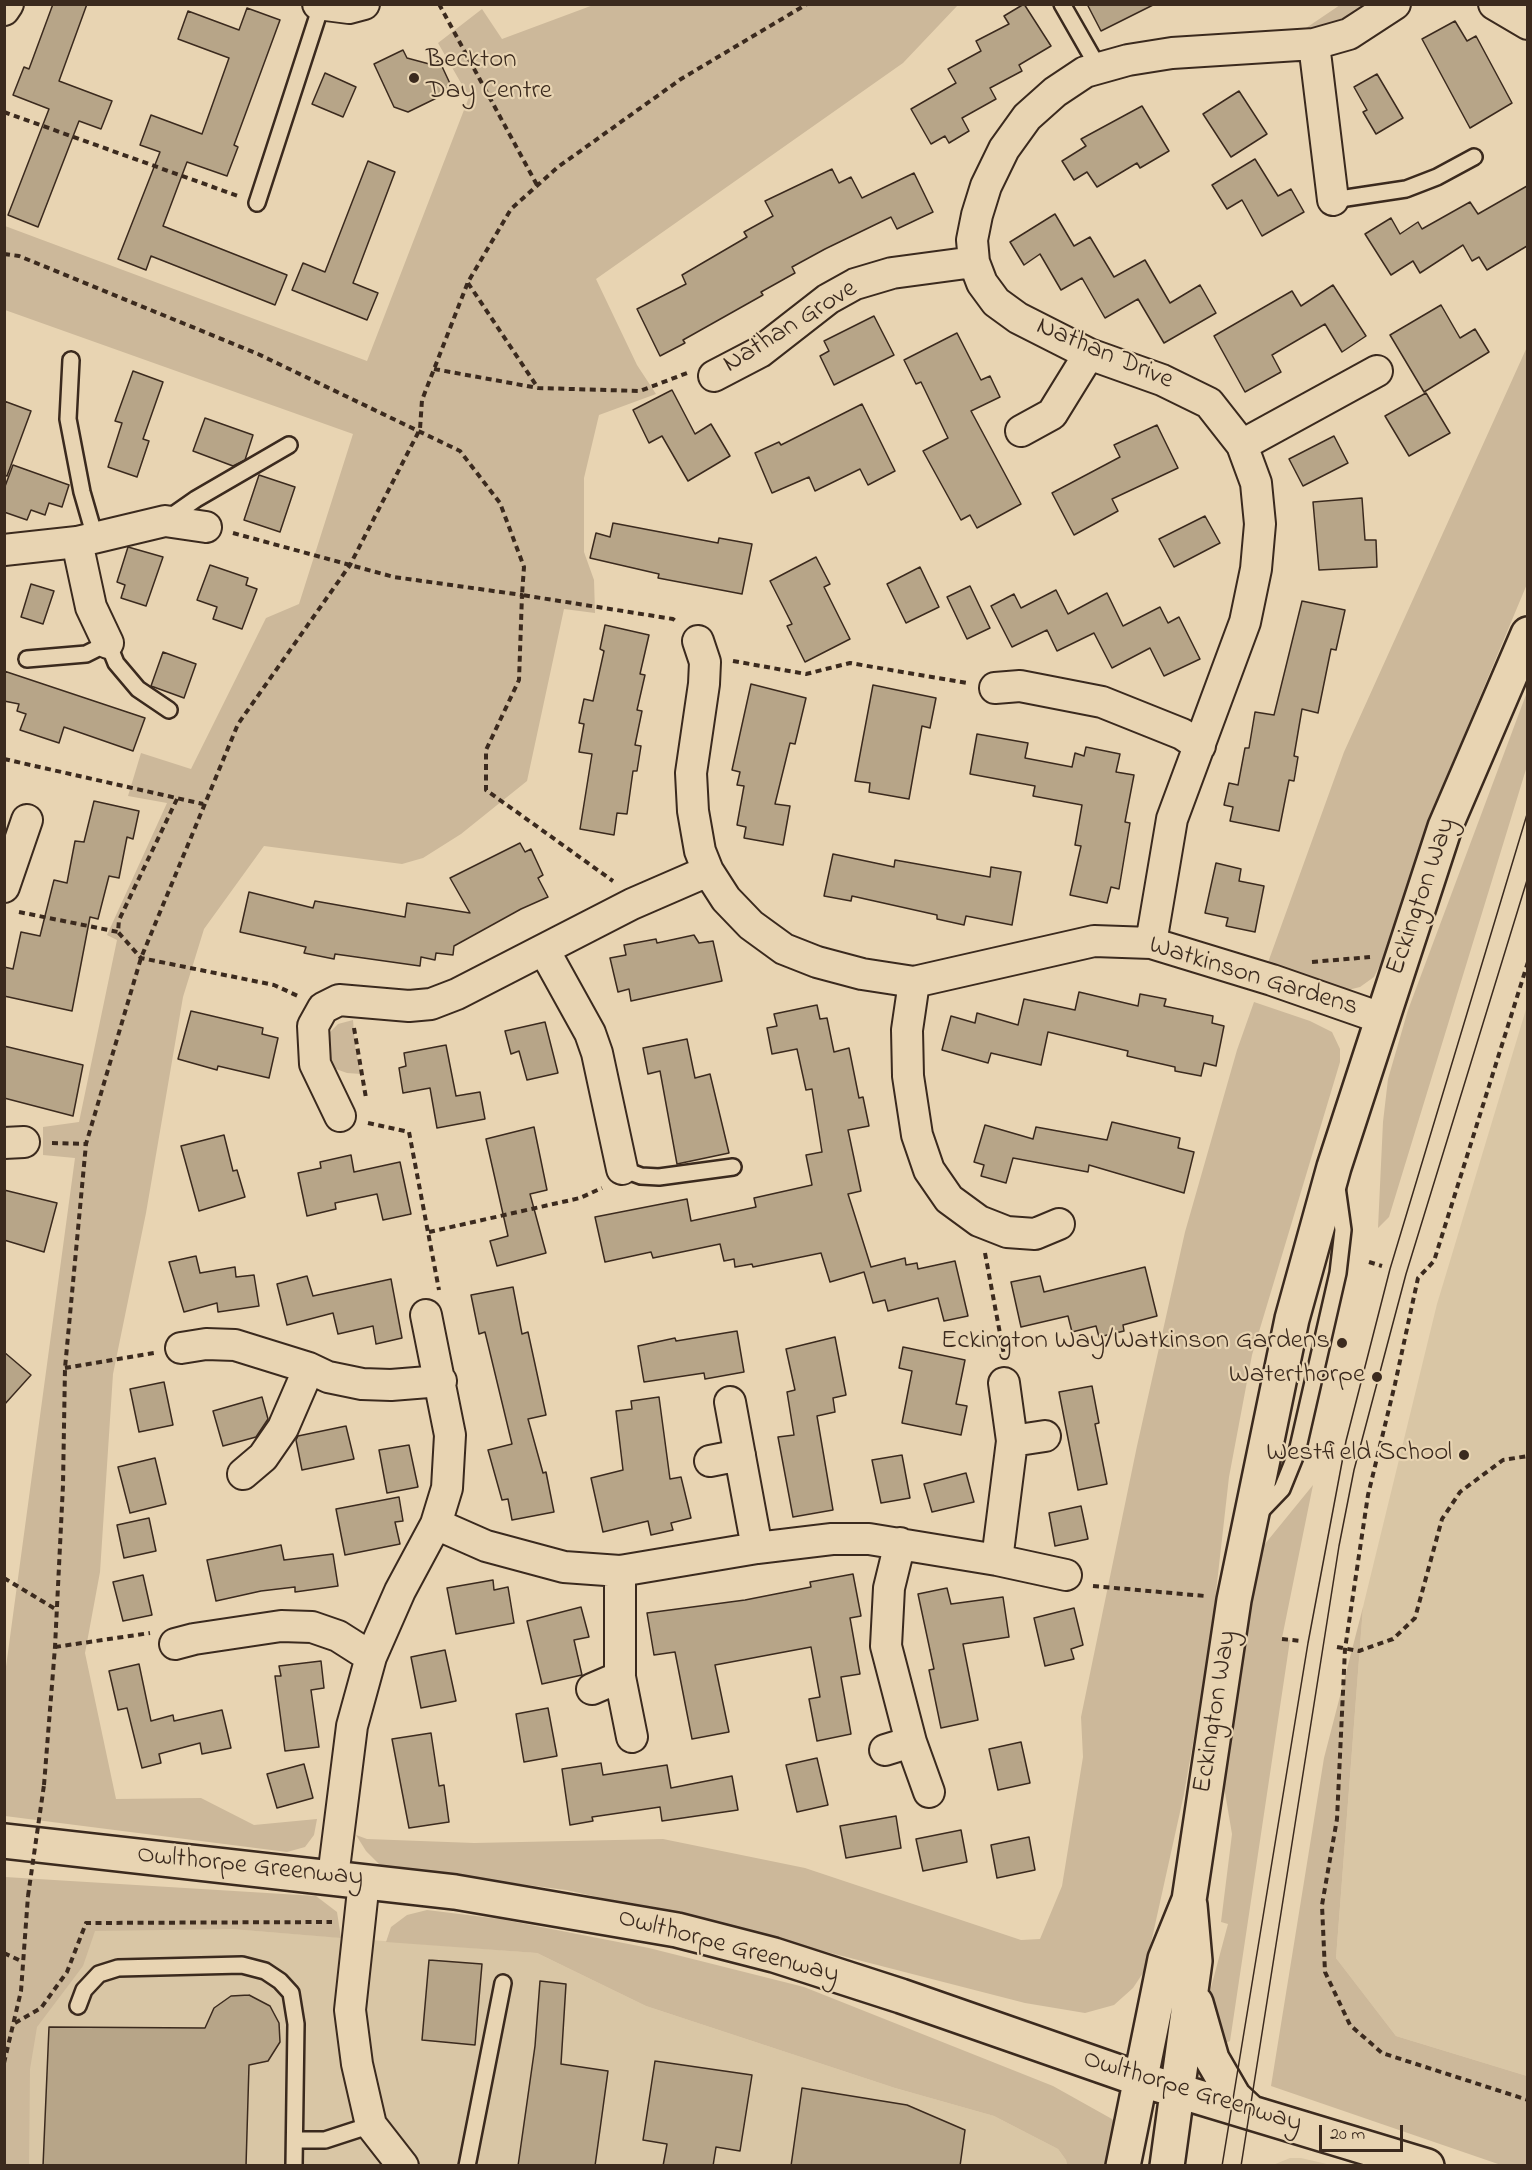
<!DOCTYPE html>
<style>
body{margin:0}
#map{position:relative;width:1532px;height:2170px;overflow:hidden;background:#e8d4b2;font-family:"Indie Flower",sans-serif}
canvas{display:block}
.frame{position:absolute;inset:0;border:6px solid #3b2a1e;pointer-events:none}
.scale{position:absolute;left:1319px;top:2125px;width:84px;height:27px;box-sizing:border-box;border:3px solid #3b2a1e;border-top:0;padding-left:8px;font-size:18px;line-height:21px;white-space:nowrap;color:#3b2a1e;-webkit-text-stroke:4px #e8d4b2;paint-order:stroke}
</style>
<div id="map">
<canvas width="1532" height="2170"></canvas>
<div class="frame"></div>
<div class="scale">20 m</div>
</div>
<script>
const ctx = document.querySelector('canvas').getContext('2d');
ctx.lineJoin = 'round';
function fill(path, color) {
  ctx.fillStyle = color;
  ctx.fill(path, 'evenodd');
}
function poly(rows) {
  const path = new Path2D();
  for (const r of rows) {
    path.moveTo(r[0], r[1]);
    for (let i = 2; i < r.length; i += 2) path.lineTo(r[i], r[i + 1]);
  }
  return path;
}
function strokePath(path, color, width, dash) {
  ctx.strokeStyle = color;
  ctx.lineWidth = width;
  ctx.lineCap = dash ? 'butt' : 'round';
  ctx.setLineDash(dash || []);
  ctx.stroke(path);
}
function write(font, color, halo, rows, align = 'center') {
  ctx.font = font + ' "Indie Flower",sans-serif';
  ctx.lineWidth = 4.5;
  ctx.setLineDash([]);
  ctx.textBaseline = 'middle';
  ctx.strokeStyle = halo;
  ctx.fillStyle = color;
  for (const [text, x, y, turn = 0] of rows) {
    ctx.save();
    ctx.translate(x, y);
    ctx.rotate((+turn || 0) * Math.PI / 180);
    ctx.textAlign = isNaN(turn) ? turn : align;
    if (halo) ctx.strokeText(text, 0, 0);
    ctx.fillText(text, 0, 0);
    ctx.restore();
  }
}
const built = poly([
 [1527,1006,1527,2076,1396,2036,1336,1958,1363,1607,1437,1304],
 [4,1884,231,1929,537,1953,646,2006,895,2088,994,2116,1058,2149,1066,2160,1067,2165,5,2165],
 [1290,2158,1301,2158,1331,2165,1273,2165]
]);
const green = poly([
 [596,4,958,5,903,63,596,279,637,365,656,394,599,415,584,478,584,552,594,580,595,613,564,609,527,781,461,834,423,858,402,864,264,846,204,929,183,997,146,1213,113,1374,100,1572,85,1653,116,1799,201,1798,254,1825,317,1819,314,1835,305,1847,287,1852,5,1816,5,1674,75,1158,43,1155,43,1127,79,1122,117,940,107,935,167,803,128,796,141,753,191,769,266,618,299,604,353,434,5,310,5,226,367,361,469,97,438,43,482,9,502,39],
 [1340,5,1378,5,1339,24,1306,28],
 [1527,347,1527,584,1441,790,1385,955,1374,977,1360,987,1340,992,1266,968,1344,752],
 [1527,692,1527,766,1389,1217,1378,1228,1383,1122,1388,1079,1408,1010],
 [1254,1002,1310,1021,1332,1032,1340,1049,1340,1062,1252,1355,1229,1477,1210,1645,1184,1794,1145,1970,1133,1988,1114,2005,1085,2013,1025,2003,718,1924,566,1890,381,1866,366,1851,356,1835,367,1839,474,1843,663,1839,805,1868,1021,1940,1040,1939,1062,1886,1083,1757,1081,1717,1137,1446,1185,1232,1237,1050],
 [353,1020,355,1045,361,1074,347,1073,333,1068,325,1051,328,1034,338,1024],
 [1313,1485,1282,1638,1290,1640,1233,2021,1230,2041,1218,2047,1209,1995,1228,1924,1221,1922,1232,1834,1222,1775,1248,1618,1260,1550],
 [1363,1607,1336,1958,1396,2036,1527,2076,1527,2165,1501,2165,1271,2086,1324,1758],
 [5,1877,316,1896,337,1912,341,1938,231,1929,95,1931,83,1966,37,2027,30,2069,29,2165,5,2165],
 [427,1910,500,1919,649,1948,804,1987,1053,2086,1112,2119,1118,2128,1114,2165,1067,2165,1066,2160,1058,2149,994,2116,895,2088,646,2006,537,1953,386,1942,391,1927,407,1915]
]);
const building = poly([
 [53,4,87,4,59,81,112,101,101,129,79,121,38,227,8,215,49,109,13,95,24,67,29,69,53,4],
 [1024,4,1051,46,1019,65,1022,71,990,88,996,99,962,118,969,131,949,143,945,136,931,144,911,109,956,83,948,69,981,51,976,41,1009,24,1004,16,1024,4],
 [1087,4,1155,4,1101,31,1087,4],
 [247,8,280,20,234,145,238,147,227,176,187,162,163,226,287,275,275,305,151,256,146,270,118,259,160,152,140,145,151,115,202,134,229,58,178,39,188,11,239,30,247,8],
 [1455,21,1467,41,1476,36,1512,103,1470,128,1422,39,1455,21],
 [403,50,407,58,433,65,439,60,453,90,408,112,394,107,374,64,403,50],
 [325,73,356,87,343,117,312,104,325,73],
 [1377,74,1403,118,1376,134,1363,112,1367,110,1354,87,1377,74],
 [1239,91,1267,134,1231,157,1203,114,1239,91],
 [1142,106,1169,151,1140,168,1137,163,1097,187,1087,172,1074,180,1062,161,1086,146,1081,139,1142,106],
 [1255,159,1278,196,1291,189,1304,212,1262,236,1242,200,1227,209,1212,185,1255,159],
 [368,161,395,172,353,283,378,293,367,320,292,290,303,263,325,272,368,161],
 [832,169,839,183,851,177,862,198,914,173,933,212,897,229,891,217,825,249,792,267,795,273,761,292,763,295,683,340,685,343,660,356,637,309,686,284,682,275,747,237,744,232,773,216,765,201,832,169],
 [1527,186,1527,246,1487,270,1479,257,1472,261,1463,245,1420,273,1413,261,1391,275,1365,234,1391,218,1400,234,1418,222,1422,229,1470,202,1478,214,1527,186],
 [1055,214,1074,246,1090,237,1114,277,1145,260,1170,303,1200,285,1216,313,1164,343,1138,299,1105,318,1082,278,1061,290,1040,254,1024,265,1010,242,1055,214],
 [1333,285,1366,336,1342,352,1325,324,1272,355,1281,372,1245,392,1214,336,1292,291,1301,306,1333,285],
 [1441,305,1460,338,1475,329,1489,352,1424,392,1390,335,1441,305],
 [874,316,894,355,834,385,820,356,829,351,824,341,874,316],
 [957,333,981,380,990,376,1000,397,971,411,1021,504,977,528,970,515,961,520,923,451,948,438,921,382,916,384,904,360,957,333],
 [133,371,163,382,143,439,149,441,137,477,108,467,122,423,115,421,133,371],
 [672,390,695,434,711,424,730,456,688,481,662,436,649,443,633,410,672,390],
 [1426,393,1450,433,1409,456,1385,416,1426,393],
 [4,401,31,411,7,476,4,475,4,401],
 [862,404,895,471,868,485,860,469,815,491,809,477,772,493,755,453,779,442,781,445,862,404],
 [205,418,253,435,245,460,233,466,193,451,205,418],
 [1157,425,1178,468,1112,499,1118,511,1074,535,1052,493,1120,457,1114,445,1157,425],
 [1334,436,1348,463,1303,486,1289,459,1334,436],
 [13,465,69,485,62,507,49,503,45,515,31,510,27,520,4,512,4,489,13,465],
 [259,475,295,487,280,532,244,520,259,475],
 [1362,498,1365,540,1376,540,1377,567,1319,570,1313,502,1362,498],
 [1205,516,1220,543,1174,567,1159,539,1205,516],
 [613,523,718,543,719,538,752,544,742,594,658,578,659,574,590,558,596,533,610,537,613,523],
 [128,547,163,557,146,606,121,598,125,585,117,582,128,547],
 [816,557,830,584,824,587,850,639,805,662,787,626,792,624,770,581,816,557],
 [210,565,248,578,246,585,257,589,242,629,213,619,217,607,197,600,210,565],
 [920,567,939,607,906,623,887,584,920,567],
 [31,584,54,591,43,624,21,617,31,584],
 [970,586,990,628,967,639,947,597,970,586],
 [1056,590,1068,614,1107,593,1123,626,1160,607,1168,623,1179,617,1200,659,1164,676,1150,648,1112,668,1094,633,1057,651,1047,630,1012,647,991,606,1014,594,1021,608,1056,590],
 [1302,601,1345,610,1336,650,1331,649,1318,713,1302,709,1294,756,1298,757,1294,781,1289,780,1279,831,1230,821,1233,807,1224,805,1229,783,1238,785,1245,748,1249,748,1255,712,1274,715,1302,601],
 [605,625,649,635,640,674,645,675,637,710,642,711,635,745,641,746,637,771,633,771,627,814,617,813,614,835,580,829,592,754,579,752,584,724,579,723,584,699,593,701,604,651,600,649,605,625],
 [163,652,196,664,184,698,151,686,163,652],
 [4,671,145,718,133,751,64,727,59,743,20,730,26,714,17,711,19,704,4,701,4,671],
 [751,684,806,698,795,744,790,743,775,804,790,806,783,845,744,838,746,827,737,825,744,786,737,785,740,772,732,770,751,684],
 [873,685,936,698,930,728,922,726,909,799,869,792,870,783,855,781,873,685],
 [977,734,1028,743,1025,758,1072,767,1075,753,1084,756,1086,747,1120,754,1116,772,1134,775,1125,822,1130,823,1119,889,1111,887,1107,903,1070,895,1081,846,1075,845,1082,805,1033,796,1035,786,970,774,977,734],
 [94,801,139,811,133,839,127,837,119,878,109,876,98,919,90,917,72,1011,4,996,4,967,13,969,21,932,40,936,54,880,67,883,75,841,84,842,94,801],
 [520,843,525,852,531,849,543,875,538,878,548,897,521,909,454,946,453,955,436,953,435,960,421,957,420,966,335,954,334,959,304,953,306,947,240,932,249,892,313,908,315,901,405,917,407,903,470,913,450,878,520,843],
 [833,854,894,867,895,860,990,877,991,867,1021,872,1012,925,966,916,964,925,937,919,937,915,852,896,851,901,824,896,833,854],
 [1216,863,1241,869,1239,881,1264,886,1255,932,1226,926,1228,918,1205,913,1216,863],
 [694,935,699,943,713,941,722,981,631,1001,629,989,618,992,610,958,626,955,624,945,656,939,657,943,694,935],
 [1079,992,1138,1006,1140,994,1166,999,1164,1006,1213,1016,1212,1023,1224,1026,1216,1066,1204,1063,1201,1076,1175,1071,1175,1067,1127,1056,1128,1051,1048,1032,1041,1065,991,1053,988,1063,942,1050,951,1016,975,1023,977,1013,1018,1025,1024,999,1075,1010,1079,992],
 [817,1005,820,1019,827,1018,834,1052,849,1048,859,1098,863,1097,869,1126,848,1130,861,1191,848,1194,871,1267,905,1258,906,1265,917,1263,918,1269,955,1261,968,1316,944,1321,938,1298,888,1311,885,1300,873,1303,864,1272,830,1282,821,1253,753,1267,752,1264,735,1267,734,1259,724,1261,720,1244,653,1258,651,1252,605,1262,595,1217,687,1199,691,1221,756,1207,754,1198,812,1185,806,1155,822,1152,812,1089,806,1090,797,1049,772,1054,767,1028,777,1026,774,1014,817,1005],
 [191,1011,263,1028,262,1034,278,1038,269,1078,218,1066,217,1070,178,1059,191,1011],
 [545,1022,558,1073,527,1080,519,1051,511,1054,505,1031,545,1022],
 [687,1039,695,1078,710,1074,729,1153,677,1164,660,1071,648,1074,643,1048,687,1039],
 [446,1045,456,1096,480,1092,485,1119,437,1128,430,1088,403,1093,399,1068,406,1066,404,1053,446,1045],
 [4,1046,83,1065,73,1116,4,1098,4,1046],
 [1112,1122,1180,1138,1178,1148,1194,1152,1184,1193,1089,1165,1088,1172,1013,1158,1006,1183,981,1176,984,1165,974,1162,985,1125,1033,1139,1036,1127,1107,1140,1112,1122],
 [534,1127,547,1190,530,1194,546,1253,497,1266,490,1241,508,1236,486,1139,534,1127],
 [224,1135,233,1171,237,1170,245,1197,199,1211,181,1146,224,1135],
 [351,1155,354,1172,400,1162,411,1214,383,1220,377,1194,335,1203,336,1209,307,1216,298,1173,321,1168,320,1162,351,1155],
 [4,1190,57,1203,44,1252,4,1240,4,1190],
 [196,1256,200,1273,235,1267,236,1277,254,1275,259,1306,218,1312,217,1303,184,1312,169,1262,196,1256],
 [1145,1267,1157,1316,1123,1325,1124,1331,1099,1337,1096,1326,1072,1332,1068,1316,1021,1327,1011,1282,1040,1276,1044,1292,1145,1267],
 [307,1276,313,1296,391,1279,402,1338,376,1344,373,1326,338,1334,333,1313,287,1325,277,1284,307,1276],
 [513,1287,522,1334,528,1332,546,1415,528,1419,543,1473,546,1472,554,1512,512,1520,508,1499,502,1500,488,1450,512,1444,485,1332,479,1334,471,1295,513,1287],
 [737,1331,744,1372,705,1379,704,1373,644,1382,638,1346,675,1338,676,1341,737,1331],
 [835,1337,846,1395,833,1398,835,1412,817,1416,833,1510,793,1517,778,1437,794,1435,787,1392,795,1390,786,1349,835,1337],
 [903,1347,965,1360,956,1404,967,1406,961,1435,902,1423,912,1371,899,1368,903,1347],
 [4,1352,31,1375,4,1405,4,1352],
 [164,1382,173,1425,139,1432,130,1389,164,1382],
 [1092,1386,1099,1423,1095,1424,1107,1484,1078,1490,1059,1392,1092,1386],
 [262,1397,268,1419,256,1437,223,1446,213,1411,262,1397],
 [659,1397,670,1479,681,1477,691,1518,671,1523,673,1530,651,1535,648,1521,603,1532,591,1478,623,1470,616,1411,632,1409,631,1401,659,1397],
 [346,1426,354,1459,302,1470,296,1440,298,1436,346,1426],
 [409,1445,418,1487,387,1493,379,1450,409,1445],
 [902,1455,910,1498,881,1503,872,1460,902,1455],
 [155,1458,166,1504,130,1513,118,1467,155,1458],
 [966,1473,974,1502,932,1512,924,1484,966,1473],
 [399,1497,403,1521,395,1522,400,1544,345,1555,336,1509,399,1497],
 [1081,1506,1088,1539,1055,1546,1049,1513,1081,1506],
 [149,1518,156,1551,124,1558,117,1525,149,1518],
 [281,1545,284,1560,333,1554,338,1586,295,1592,295,1587,261,1591,216,1601,207,1560,281,1545],
 [853,1574,861,1616,850,1618,860,1674,841,1677,851,1734,817,1741,809,1699,820,1697,811,1647,715,1665,729,1732,692,1739,675,1652,654,1655,647,1613,745,1600,811,1587,810,1582,853,1574],
 [143,1575,152,1615,123,1621,113,1582,143,1575],
 [493,1580,494,1590,508,1587,514,1623,456,1634,447,1588,493,1580],
 [947,1588,951,1604,1003,1597,1009,1637,963,1644,978,1720,941,1728,929,1670,934,1669,918,1594,947,1588],
 [581,1607,589,1637,574,1640,582,1675,542,1684,527,1621,581,1607],
 [1074,1608,1083,1645,1071,1649,1074,1659,1045,1666,1034,1618,1074,1608],
 [445,1650,456,1701,421,1708,411,1657,445,1650],
 [321,1661,324,1688,311,1690,319,1747,285,1751,275,1676,281,1676,279,1666,321,1661],
 [139,1664,151,1721,173,1715,174,1721,222,1710,231,1748,202,1754,200,1743,159,1754,161,1763,142,1768,127,1708,118,1710,109,1671,139,1664],
 [548,1708,557,1756,524,1762,516,1714,548,1708],
 [431,1733,439,1786,444,1785,449,1822,409,1828,392,1739,431,1733],
 [1021,1742,1030,1783,998,1790,989,1749,1021,1742],
 [817,1758,828,1805,797,1812,786,1765,817,1758],
 [601,1763,603,1775,667,1765,671,1788,732,1776,738,1810,662,1821,660,1807,592,1817,593,1821,570,1825,562,1769,601,1763],
 [304,1764,313,1798,277,1808,267,1774,304,1764],
 [896,1816,901,1848,846,1858,840,1826,896,1816],
 [961,1830,967,1862,923,1871,916,1839,961,1830],
 [1029,1837,1035,1870,997,1878,991,1845,1029,1837],
 [429,1960,482,1964,475,2045,422,2040,429,1960],
 [540,1981,566,1984,561,2064,608,2071,595,2166,518,2166,535,2046,540,1981],
 [249,1995,270,2006,279,2023,280,2042,268,2061,249,2065,246,2166,43,2166,49,2027,205,2028,214,2008,231,1996,249,1995],
 [655,2061,752,2075,740,2151,716,2147,713,2166,663,2166,667,2144,643,2140,655,2061],
 [802,2088,907,2105,965,2130,960,2166,791,2166,802,2088]
]);
const path = poly([
 [439,4,537,185],
 [4,112,238,196],
 [4,254,19,256,258,354,460,451,500,503,524,567,522,595,673,619,678,623],
 [468,283,538,388],
 [434,369,538,388,640,391,687,373],
 [233,533,394,577,522,595,519,680,486,750,486,790,613,881],
 [733,661,806,674,850,663,967,683],
 [4,759,203,804],
 [177,799,119,920,118,932,141,958,274,985,298,996],
 [19,912,118,932],
 [1312,962,1370,957],
 [1528,962,1434,1261,1418,1278,1395,1384,1368,1495,1345,1649,1337,1819,1322,1905,1325,1972,1350,2025,1382,2053,1528,2100],
 [354,1028,366,1098],
 [368,1123,409,1132,439,1290],
 [52,1143,86,1144],
 [429,1232,580,1198,602,1188],
 [985,1253,1004,1355],
 [1369,1262,1382,1266],
 [65,1368,154,1353],
 [4,1578,57,1610],
 [1093,1586,1205,1596],
 [1282,1639,1301,1641],
 [55,1647,150,1633],
 [1337,1647,1359,1651,1393,1639,1415,1618,1442,1519,1460,1492,1503,1460,1528,1456],
 [44,1785,55,1647,63,1485,65,1368,86,1144,141,958,238,724,350,565,420,429,422,400,468,282,511,209,558,167,681,79,807,4],
 [4,1953,23,1962],
 [15,2023,41,2008,67,1972,86,1923,332,1922],
 [4,2063,21,1991,28,1896]
]);
const lane = poly([
 [1062,4,1098,67],
 [1333,200,1406,189,1437,177,1474,157],
 [257,203,321,6],
 [71,360,68,419,82,492,95,537],
 [166,520,196,499,289,445],
 [27,659,86,654,108,643,116,663,138,689,169,710],
 [622,1169,641,1176,659,1177,733,1167],
 [1258,1514,1282,1489,1297,1452,1338,1273,1343,1230,1337,1187],
 [78,2006,84,1990,99,1974,118,1968,242,1965,265,1971,280,1981,291,1993,296,2024,294,2166],
 [295,2140,325,2140,371,2125],
 [467,2166,503,1983]
]);
const street = poly([
 [318,4,349,8,364,4],
 [1494,4,1528,24],
 [4,10,8,4],
 [1314,44,1333,200],
 [714,376,760,352,828,299,855,284,892,273,974,262],
 [1021,431,1052,414,1089,354],
 [1242,445,1377,371],
 [77,542,91,607,108,643],
 [4,550,77,542,165,521,206,527],
 [698,641,705,662,704,684,691,773,693,811,700,851,708,871,726,899,751,925,784,949,817,962,862,974,914,982,1094,941,1151,943,1272,980,1381,1018],
 [995,688,1020,686,1102,702,1182,734,1200,746],
 [4,887,27,820],
 [1151,943,1172,819,1245,622,1256,569,1260,524,1256,483,1242,445,1209,403,1162,380,1089,354,1018,318,996,302,982,283,974,262,972,240,977,215,986,186,1004,149,1027,117,1055,92,1085,72,1128,60,1172,53,1314,44,1349,34,1395,4],
 [544,950,590,1033,597,1053,622,1169],
 [914,982,907,1030,908,1076,917,1135,929,1170,949,1199,979,1221,1007,1232,1035,1234,1059,1224],
 [340,1116,315,1064,313,1026,323,1008,339,1000,409,1006,431,1004,457,994,632,904,708,871],
 [4,1143,24,1142],
 [181,1348,206,1344,235,1345,309,1368,328,1377,362,1384,391,1385,441,1381],
 [730,1402,757,1548],
 [1012,1441,1045,1436],
 [710,1461,740,1455],
 [243,1474,263,1457,283,1428,309,1368],
 [436,1524,486,1546,564,1567,620,1571,757,1548,832,1539,869,1539,997,1560,1066,1575],
 [900,1543,889,1588,886,1646,911,1742,929,1792],
 [997,1560,1012,1441,1004,1383],
 [620,1571,620,1677,632,1737],
 [175,1644,194,1639,281,1626,312,1627,338,1636,371,1657],
 [592,1689,620,1677],
 [885,1750,911,1742],
 [333,1877,352,1726,371,1657,400,1591,436,1524,447,1488,450,1435,426,1315],
 [364,1881,350,2010,357,2064,371,2125,403,2166]
]);
const secondary = poly([
 [4,1841,455,1892,677,1930,774,1955,901,1996,1139,2079,1427,2166],
 [1196,2003,1212,2059,1234,2097,1250,2112],
 [1123,2166,1165,1959,1189,1900,1234,1600,1292,1319,1334,1167,1445,827,1528,634],
 [1167,2166,1195,1961,1190,1905]
]);
const tram = poly([
 [1222,2166,1308,1643,1346,1441,1390,1269,1528,811],
 [1241,2166,1339,1546,1354,1470,1406,1274,1528,877]
]);
const pathBridge = poly([
 [28,1896,44,1785]
]);
const markers = [
 [414,78,6,"#3b2a1e"],
 [1342,1343,6,"#3b2a1e"],
 [1377,1377,6,"#3b2a1e"],
 [1464,1455,6,"#3b2a1e"]
];
const poiNames = [
 ["Beckton",426,62,"left"],
 ["Day Centre",426,93,"left"],
 ["Eckington Way/Watkinson Gardens",1330,1343],
 ["Waterthorpe",1365,1377],
 ["Westfield School",1452,1455]
];
const streetNames = [
 ["Nathan Grove",791,328,-32],
 ["Nathan Drive",1104,355,23],
 ["Eckington Way",1423,897,-71],
 ["Watkinson Gardens",1253,978,17],
 ["Eckington Way",1217,1712,-81],
 ["Owlthorpe Greenway",250,1868,6],
 ["Owlthorpe Greenway",728,1948,15],
 ["Owlthorpe Greenway",1192,2093,17]
];
fill(built, '#d9c6a5');
fill(green, '#ccb89a');
fill(building, '#b7a588');
strokePath(building, '#3b2a1e', 1.5);
strokePath(lane, '#3b2a1e', 20);
strokePath(street, '#3b2a1e', 34);
strokePath(secondary, '#3b2a1e', 38);
strokePath(path, '#3b2a1e', 4, [6, 4.5]);
strokePath(lane, '#e8d4b2', 15);
strokePath(street, '#e8d4b2', 30);
strokePath(secondary, '#e8d4b2', 33);
strokePath(tram, '#3b2a1e', 1.5);
strokePath(pathBridge, '#3b2a1e', 4, [6, 4.5]);
for (const [x, y, r, color] of markers) {
  const dot = new Path2D();
  dot.arc(x, y, r, 0, 2 * Math.PI);
  ctx.fillStyle = color;
  ctx.fill(dot);
  strokePath(dot, '#e8d4b2', 2);
}
write('27px', '#3b2a1e', '#e8d4b2', poiNames, 'right');
write('27px', '#3b2a1e', '#e8d4b2', streetNames);
</script>
